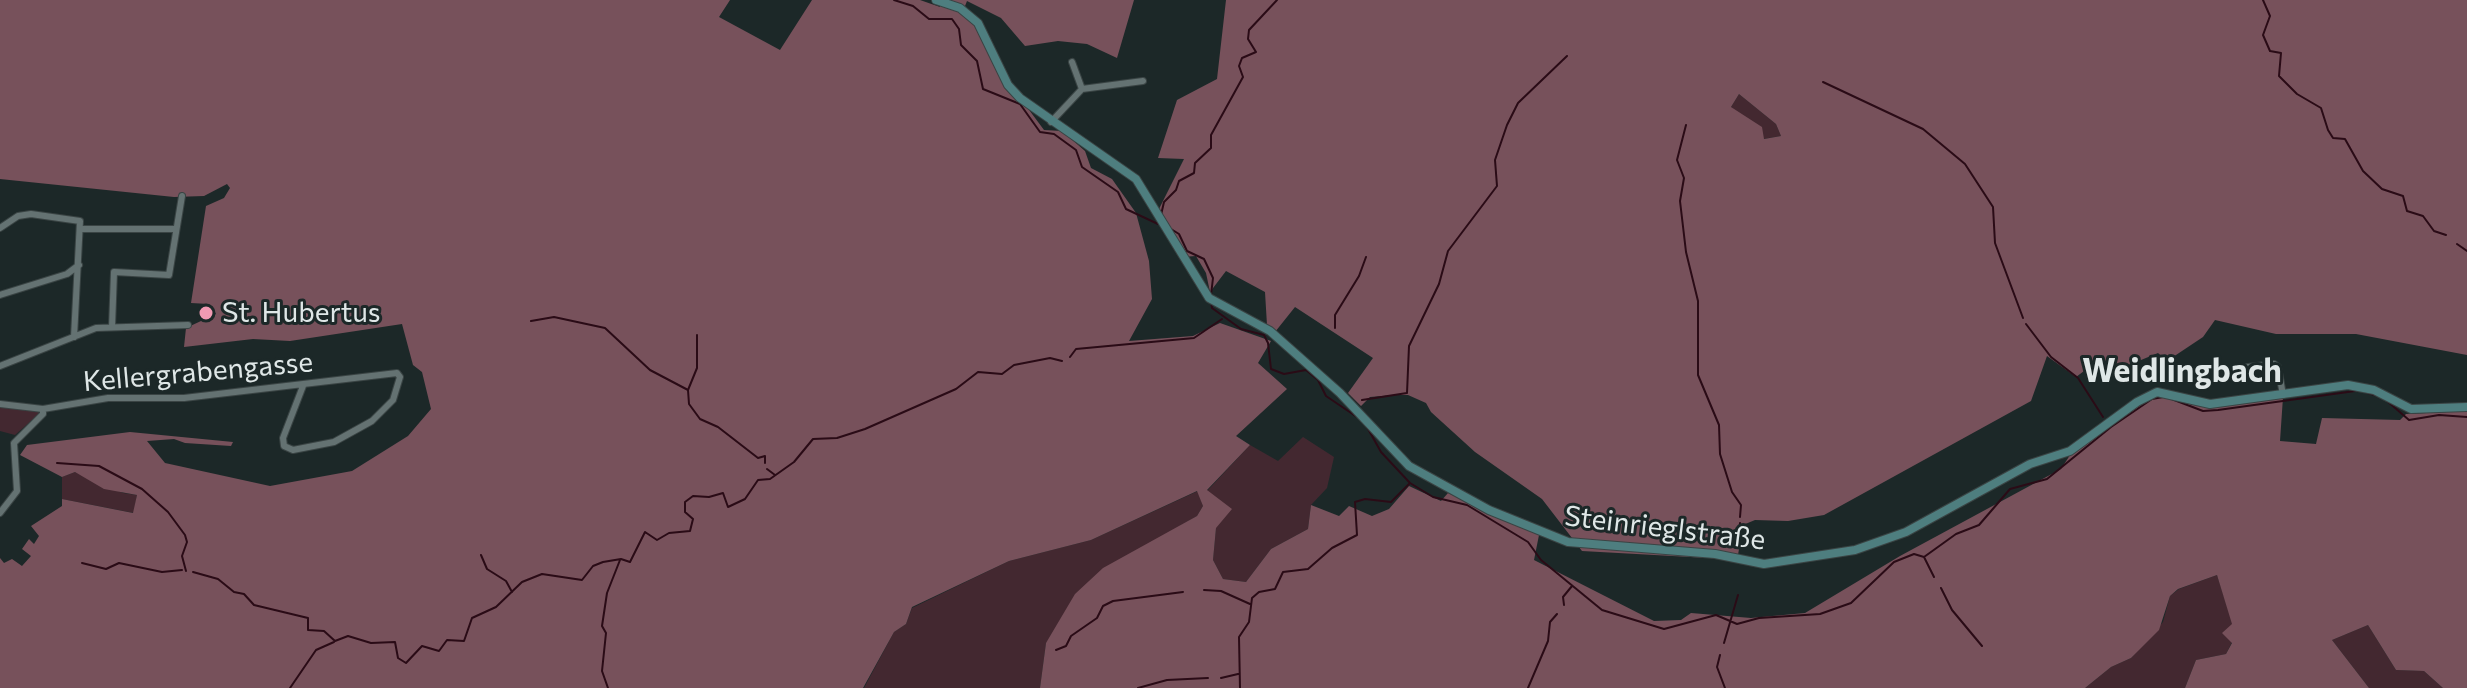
<!DOCTYPE html>
<meta charset="utf-8">
<style>
body{margin:0}
canvas{display:block;background:#1c2828}
</style>
<canvas width="2467" height="688"></canvas>
<script>
const ctx = document.querySelector('canvas').getContext('2d');
ctx.lineJoin = 'round';
function fill(path, color) {
  ctx.fillStyle = color;
  ctx.fill(path, 'evenodd');
}
function poly(rows) {
  const path = new Path2D();
  for (const r of rows) {
    path.moveTo(r[0], r[1]);
    for (let i = 2; i < r.length; i += 2) path.lineTo(r[i], r[i + 1]);
  }
  return path;
}
function strokePath(path, color, width, dash) {
  ctx.strokeStyle = color;
  ctx.lineWidth = width;
  ctx.lineCap = dash ? 'butt' : 'round';
  ctx.setLineDash(dash || []);
  ctx.stroke(path);
}
function write(font, color, halo, rows, align = 'center') {
  ctx.font = font + ' Commissioner,sans-serif';
  ctx.lineWidth = 6;
  ctx.setLineDash([]);
  ctx.textBaseline = 'middle';
  ctx.strokeStyle = halo;
  ctx.fillStyle = color;
  for (const [text, x, y, turn = 0] of rows) {
    ctx.save();
    ctx.translate(x, y);
    ctx.rotate((+turn || 0) * Math.PI / 180);
    ctx.textAlign = isNaN(turn) ? turn : align;
    if (halo) ctx.strokeText(text, 0, 0);
    ctx.fillText(text, 0, 0);
    ctx.restore();
  }
}
const green = poly([
 [1739,94,1776,124,1781,136,1763,139,1731,107],
 [0,407,38,410,39,414,15,435,0,431],
 [1303,437,1334,457,1327,488,1311,505,1308,529,1271,549,1246,582,1223,579,1213,560,1216,528,1207,491,1250,445,1278,461],
 [75,472,123,493,137,495,134,513,62,499,62,477],
 [1198,491,1203,506,1197,516,1180,526,1046,643,1040,688,864,688,894,632,906,624,912,608,1009,561,1091,540],
 [2217,575,2233,624,2232,642,2226,654,2196,660,2185,688,2085,688,2111,667,2131,658,2163,622,2170,596,2179,589],
 [2368,625,2396,670,2424,671,2443,688,2369,688,2332,640]
]);
const forest = poly([
 [0,0,730,0,719,17,780,50,812,0,920,0,940,7,939,0,1134,0,1117,58,1087,44,1058,41,1025,46,1001,18,967,1,965,6,987,32,1012,87,1044,130,1062,131,1085,151,1091,168,1112,179,1136,213,1149,261,1152,299,1129,341,1193,336,1220,323,1271,341,1258,363,1287,389,1236,436,1250,445,1207,490,1232,509,1216,528,1213,560,1223,579,1246,582,1271,549,1308,529,1311,505,1339,516,1349,506,1372,516,1389,509,1409,486,1441,501,1448,493,1539,535,1534,560,1654,621,1681,620,1691,613,1751,618,1805,613,1900,556,2061,469,2072,452,2153,395,2200,406,2283,397,2280,441,2316,444,2322,418,2400,420,2406,414,2467,411,2467,688,2443,688,2424,671,2396,670,2368,625,2332,640,2369,688,2185,688,2196,660,2226,654,2232,643,2222,633,2232,624,2217,575,2178,589,2170,596,2159,630,2131,658,2111,667,2085,688,1040,688,1046,643,1075,594,1103,568,1197,516,1203,506,1197,491,1091,540,1009,561,912,607,906,624,894,632,863,688,0,688,0,558,4,563,12,559,22,566,31,556,22,549,29,539,34,544,39,536,31,526,62,506,62,499,133,513,137,495,104,489,75,472,62,477,20,455,27,445,130,432,233,442,231,446,185,443,174,439,147,441,165,463,270,486,352,471,408,436,431,409,422,372,413,365,402,324,290,341,253,339,184,347,186,328,216,314,209,304,191,303,206,206,224,198,230,188,227,184,204,196,174,197,0,179],
 [1226,0,2467,0,2467,355,2356,334,2276,334,2215,320,2203,337,2167,361,2158,353,2095,379,2084,371,2076,377,2047,356,2031,401,1824,515,1788,521,1755,520,1743,525,1738,555,1727,559,1582,551,1542,499,1475,452,1431,412,1426,403,1408,395,1394,395,1370,397,1361,406,1348,393,1373,358,1295,307,1275,332,1267,325,1265,292,1226,271,1210,292,1206,273,1196,256,1181,257,1159,209,1184,159,1158,158,1177,100,1217,79],
 [1739,94,1776,124,1781,136,1764,139,1762,127,1731,107]
]);
const stream = poly([
 [894,0,913,6,929,19,952,19,959,29,961,45,977,61,983,89,1020,104,1040,132,1054,134,1076,150,1082,167,1118,192,1126,209,1158,224],
 [2263,0,2270,16,2263,35,2270,51,2281,53,2279,76,2297,94,2321,108,2328,130,2333,138,2345,139,2363,171,2382,189,2403,196,2407,211,2423,216,2434,231,2446,235],
 [1823,82,1923,129,1965,164,1993,207,1995,243,2023,318],
 [1686,125,1677,160,1684,178,1680,201,1686,252,1698,301,1698,375,1719,425,1720,454,1732,492,1741,505,1740,517],
 [1161,215,1164,202,1176,190,1179,181,1194,173,1195,163,1211,148,1211,135,1243,77,1239,66,1242,58,1256,52,1248,39,1249,30,1277,0],
 [1171,229,1179,234,1187,251,1204,259,1213,278,1211,295],
 [2457,244,2467,251],
 [1211,301,1212,308,1241,329,1264,335,1268,343,1271,369,1284,374,1306,370,1318,380,1326,396,1357,417],
 [531,321,554,317,605,328,650,370,688,390],
 [2026,324,2051,357,2078,378,2103,417],
 [1335,328,1335,315,1359,276,1366,257],
 [697,335,697,368,688,390,689,404,700,419,718,427,758,458,765,456,765,463],
 [1070,357,1076,349,1194,338,1222,319],
 [2361,391,2378,396],
 [2169,398,2203,411,2218,410,2355,391],
 [1362,400,1407,393,1409,346,1439,284,1448,251,1497,186,1495,160,1507,125,1518,103,1567,56],
 [2387,401,2409,420,2439,415,2467,417],
 [1367,427,1381,452,1410,483,1433,497,1467,505,1528,542,1541,560,1602,610,1664,629,1716,615,1737,624,1759,618,1820,614,1851,603,1894,562,1914,554,1924,557,1956,534,1979,525,2010,489,2047,479,2111,427,2152,399,2163,397],
 [57,463,99,466,142,489,168,512,185,535,187,542,182,556,186,571],
 [767,469,775,475],
 [1738,544,1740,523],
 [481,555,487,569,506,581,512,592],
 [1924,557,1934,577],
 [82,563,106,569,119,563,162,572,182,570],
 [193,572,218,579,234,592,244,594,254,605,308,618,308,630,324,631,335,641,348,636,371,643,395,642,398,658,406,663,422,646,439,651,447,640,464,641,472,618,496,607,522,582,542,574,582,580,593,566,603,562,621,559,630,562,645,532,657,540,669,533,690,531,693,519,685,512,685,502,693,496,709,497,723,493,728,507,745,499,758,480,770,479,794,462,813,439,837,438,865,429,956,389,978,372,1002,374,1014,365,1050,358,1062,361],
 [1941,588,1952,610,1982,646],
 [1204,590,1221,591,1250,604],
 [1564,605,1563,597,1572,586],
 [1724,643,1738,595],
 [1056,650,1066,646,1071,636,1097,618,1103,606,1113,601,1183,592],
 [1720,655,1717,667,1725,688],
 [1221,678,1238,674],
 [290,688,316,650,334,642],
 [608,688,602,671,606,633,602,626,607,593,620,560],
 [1138,688,1167,680,1208,678],
 [1240,688,1239,637,1249,622,1252,598,1259,592,1275,589,1283,572,1308,569,1332,548,1357,535,1355,502,1365,499,1391,502,1409,484],
 [1528,688,1548,641,1550,622,1557,614]
]);
const minor = poly([
 [1072,62,1082,89],
 [1051,122,1082,89,1143,81],
 [0,228,18,216,31,214,80,221,74,337],
 [82,229,176,229],
 [0,295,67,274,79,265],
 [112,327,114,272,169,275,182,196],
 [0,366,96,328,188,325],
 [2223,370,2274,364,2278,367,2283,395],
 [0,404,43,409,108,398,184,398,397,373,400,377,393,400,372,421,334,442,293,450,284,446,283,438,303,386],
 [0,513,17,491,14,443,43,414,43,409]
]);
const secondary = poly([
 [936,0,960,8,978,23,1008,85,1020,98,1136,179,1209,298,1270,331,1340,393,1409,466,1489,510,1568,542,1715,554,1764,564,1855,550,1906,532,2030,464,2070,451,2137,402,2157,392,2210,404,2348,385,2374,390,2411,409,2467,407]
]);
const markers = [
 [206,313,8,"#f19ab3"]
];
const poiNames = [
 ["St. Hubertus",222,313]
];
const streetNames = [
 ["Kellergrabengasse",198,372,-5],
 ["Steinrieglstraße",1665,528,7]
];
const quarterNames = [
 ["Weidlingbach",2182,371]
];
fill(green, '#432830');
fill(forest, '#77515b');
strokePath(stream, '#2a0b16', 2);
strokePath(minor, '#3a4444', 8);
strokePath(secondary, '#3a4444', 10);
strokePath(minor, '#647272', 6);
strokePath(secondary, '#4e7e7f', 8);
for (const [x, y, r, color] of markers) {
  const dot = new Path2D();
  dot.arc(x, y, r, 0, 2 * Math.PI);
  ctx.fillStyle = color;
  ctx.fill(dot);
  strokePath(dot, '#1c2828', 3);
}
write('28px', '#dfe7e7', '#1c2828', poiNames, 'left');
write('28px', '#dfe7e7', '#1c2828', streetNames);
write('bold 32px', '#dfe7e7', '#1c2828', quarterNames);
</script>
